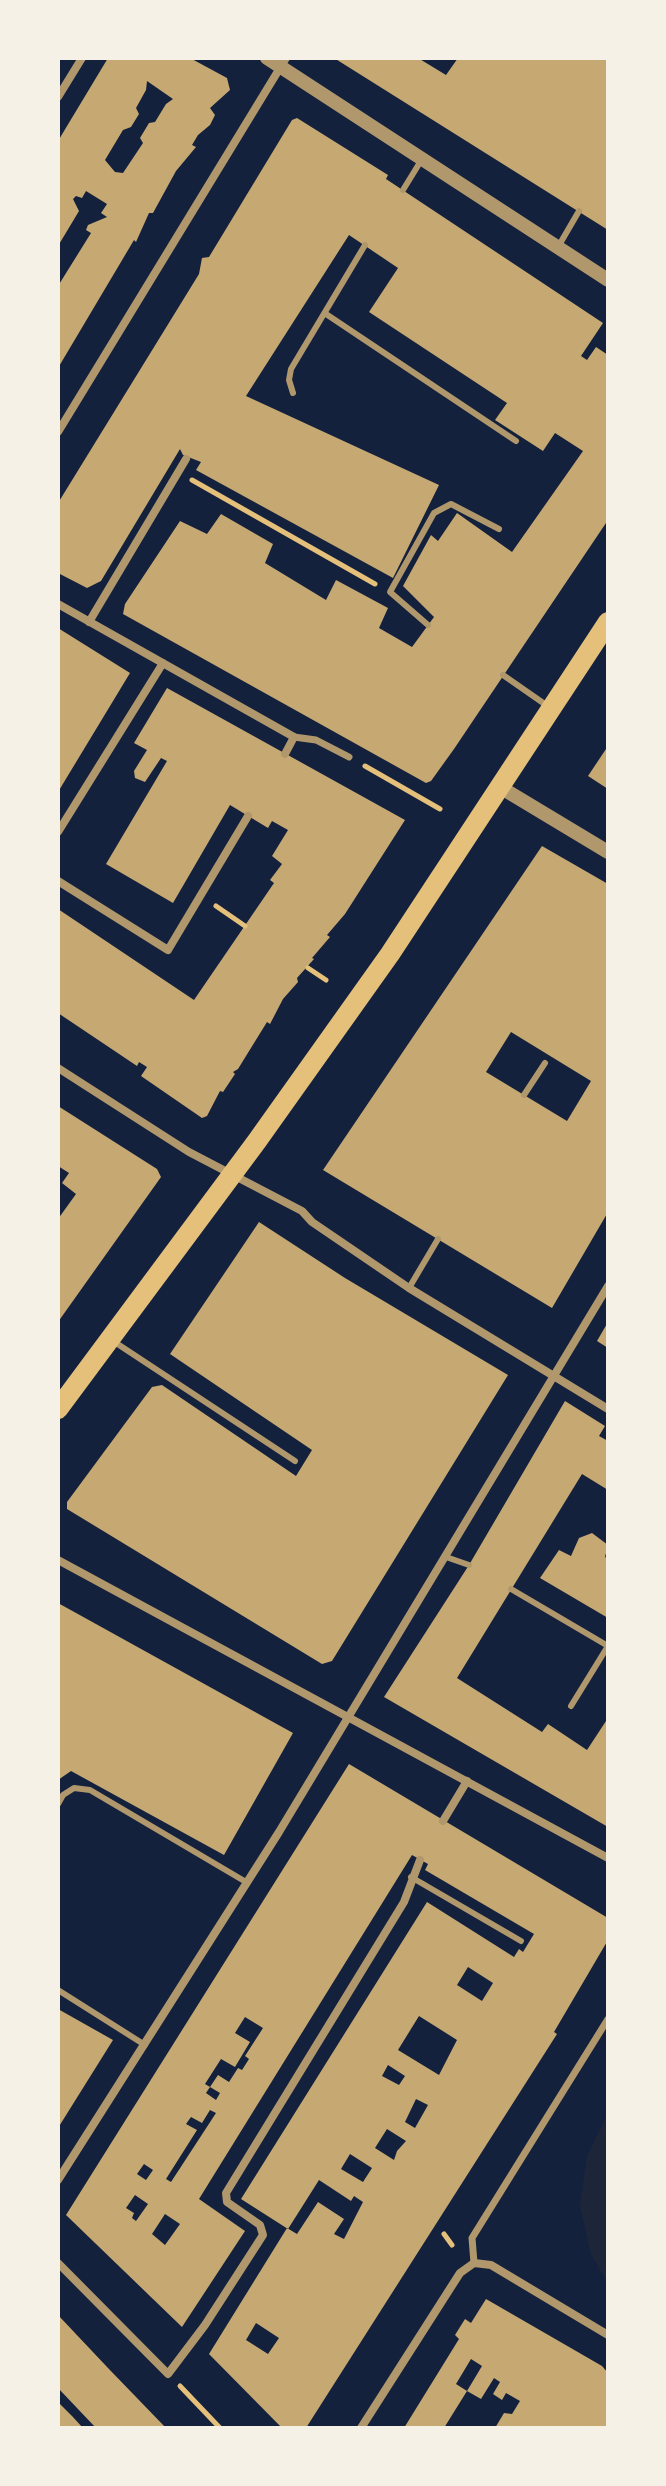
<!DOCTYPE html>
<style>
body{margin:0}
#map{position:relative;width:666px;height:2486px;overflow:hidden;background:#14213d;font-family:"Archivo Narrow",sans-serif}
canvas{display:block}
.frame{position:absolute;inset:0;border:60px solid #f6f1e7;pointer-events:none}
</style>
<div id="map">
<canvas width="666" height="2486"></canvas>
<div class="frame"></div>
</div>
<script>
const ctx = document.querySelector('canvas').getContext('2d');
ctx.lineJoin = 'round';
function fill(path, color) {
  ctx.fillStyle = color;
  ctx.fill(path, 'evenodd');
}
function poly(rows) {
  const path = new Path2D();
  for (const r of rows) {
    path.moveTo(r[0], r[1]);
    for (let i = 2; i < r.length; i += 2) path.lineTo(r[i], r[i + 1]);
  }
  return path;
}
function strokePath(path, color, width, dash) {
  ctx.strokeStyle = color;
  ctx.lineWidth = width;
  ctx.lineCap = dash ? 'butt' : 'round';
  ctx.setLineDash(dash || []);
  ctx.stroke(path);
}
const green = poly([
 [608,2113,608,2284,591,2254,580,2206,587,2156]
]);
const building = poly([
 [108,58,190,58,227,78,230,90,210,108,215,115,210,125,198,135,192,145,196,147,176,171,153,213,149,213,136,242,134,240,58,368,58,286,91,233,86,230,88,225,107,217,101,213,107,204,86,191,82,198,76,196,73,199,79,211,58,246,58,141],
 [147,81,173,99,166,104,155,122,149,123,140,138,143,143,123,173,115,172,105,160,123,130,131,127,139,114,136,108,146,90],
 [334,58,418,58,446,75,458,58,608,58,608,230],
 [297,118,388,175,386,179,603,323,581,356,587,360,596,347,608,355,608,520,454,749,431,781,426,783,123,614,125,604,180,521,207,534,221,514,273,544,265,563,326,600,336,580,388,608,379,628,412,647,434,617,403,586,431,535,438,541,457,513,512,552,583,451,555,433,543,451,495,420,507,403,369,312,398,268,349,235,246,396,439,485,393,578,196,470,201,462,183,455,180,449,101,581,87,588,58,573,58,503,199,274,202,258,209,257,292,120],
 [58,628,130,673,58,792],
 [167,688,405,820,345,914,327,935,330,937,312,958,314,959,297,978,298,982,283,999,270,1024,267,1022,238,1069,233,1072,235,1074,223,1092,220,1091,207,1116,202,1118,141,1076,147,1067,139,1062,137,1066,58,1013,58,909,194,1000,274,883,270,880,282,864,272,856,288,830,272,821,268,828,230,805,173,903,106,864,167,761,161,758,145,782,135,778,134,771,147,750,134,743],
 [608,746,608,789,588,776],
 [542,846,608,884,608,1212,552,1308,323,1170],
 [511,1032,591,1081,567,1121,486,1072],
 [58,1106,157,1169,161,1177,58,1322,58,1219,76,1194,62,1183,69,1173,58,1166],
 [259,1222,345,1278,508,1375,332,1661,322,1664,67,1509,67,1502,152,1387,162,1385,296,1476,312,1450,170,1354],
 [608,1322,608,1348,597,1341],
 [565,1401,605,1426,599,1436,608,1441,608,1490,582,1474,457,1678,542,1732,548,1724,587,1750,608,1718,608,1827,384,1697,469,1565],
 [592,1533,608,1545,605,1557,608,1559,608,1618,540,1578,559,1550,571,1556,579,1538],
 [58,1603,293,1733,224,1855,71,1771,58,1780],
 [349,1764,608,1918,608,1940,554,2032,557,2034,306,2428,282,2428,209,2354,287,2228,297,2234,318,2202,344,2219,334,2234,344,2239,363,2202,354,2196,351,2201,319,2180,288,2229,241,2199,427,1902,514,1957,519,1949,523,1952,534,1934,425,1870,428,1864,412,1855,199,2199,245,2231,182,2327,66,2215],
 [468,1967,493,1983,482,2001,457,1985],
 [419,2016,457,2040,439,2075,398,2050],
 [245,2017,263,2028,245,2056,249,2059,242,2070,238,2068,229,2082,218,2075,210,2087,220,2093,216,2100,206,2093,210,2087,205,2084,221,2059,235,2067,250,2042,235,2033],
 [388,2065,405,2076,399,2085,382,2076],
 [416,2099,428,2105,415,2128,405,2122],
 [210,2110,216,2113,171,2182,166,2179,197,2130,186,2124,191,2117,202,2123],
 [387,2129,406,2141,397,2151,394,2160,375,2148],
 [350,2154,372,2168,363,2182,341,2169],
 [144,2164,153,2170,146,2180,137,2174],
 [135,2195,148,2204,136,2221,132,2218,134,2213,126,2208],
 [165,2214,180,2224,165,2245,152,2234],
 [256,2323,279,2338,268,2354,246,2340],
 [58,2009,113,2040,58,2128],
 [486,2299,602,2366,608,2373,608,2428,495,2428,504,2413,512,2414,520,2401,506,2393,502,2400,493,2394,500,2382,494,2378,481,2399,467,2391,482,2366,471,2359,456,2384,467,2391,444,2428,404,2428,459,2339,455,2335,465,2319,471,2323],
 [58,2315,108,2368,166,2428,96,2428,58,2388],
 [58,2402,72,2416,83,2428,58,2428]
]);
const path = poly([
 [192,480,375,584],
 [365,766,440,809],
 [216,906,245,926],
 [308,968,326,980],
 [444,2234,452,2245],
 [180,2386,220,2428]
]);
const service = poly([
 [403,190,422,159],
 [558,247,579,211],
 [326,314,516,441],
 [293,393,289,380,291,369,365,245],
 [428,625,390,592,434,513,451,504,499,529],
 [503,675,549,707],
 [524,1095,545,1063],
 [409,1288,438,1239],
 [113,1341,295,1461],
 [446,1557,469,1565],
 [511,1589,608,1646],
 [571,1706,608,1646],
 [58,1804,63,1795,74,1788,90,1790,246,1882],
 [411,1877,521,1941],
 [58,1990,145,2045]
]);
const pedestrian = poly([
 [294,737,316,740,349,757],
 [474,2263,472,2238,608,2019]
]);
const minor = poly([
 [58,97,82,58],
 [58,432,286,58],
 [58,604,294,737,285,754],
 [89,622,186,459],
 [58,832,163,663],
 [58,881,168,950,248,816],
 [58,1068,189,1152,302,1211,312,1222,409,1288,608,1409],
 [58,1560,608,1858],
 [443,1821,467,1781],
 [58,2180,279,1832,608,1286],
 [58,2263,168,2374,205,2325,263,2235,260,2225,227,2202,226,2193,404,1902,420,1860],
 [361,2428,460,2273,474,2263,491,2265,608,2335]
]);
const tertiary = poly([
 [267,58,608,280],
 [500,787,608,852]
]);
const primary = poly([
 [58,1409,257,1141,390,954,608,622]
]);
fill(green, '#1d2539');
fill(building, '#c6a872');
strokePath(path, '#e5c07b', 5);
strokePath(service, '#b1986c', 6);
strokePath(pedestrian, '#b1986c', 7);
strokePath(minor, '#b1986c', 8);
strokePath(tertiary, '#b1986c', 14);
strokePath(primary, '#e5c07b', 20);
</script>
